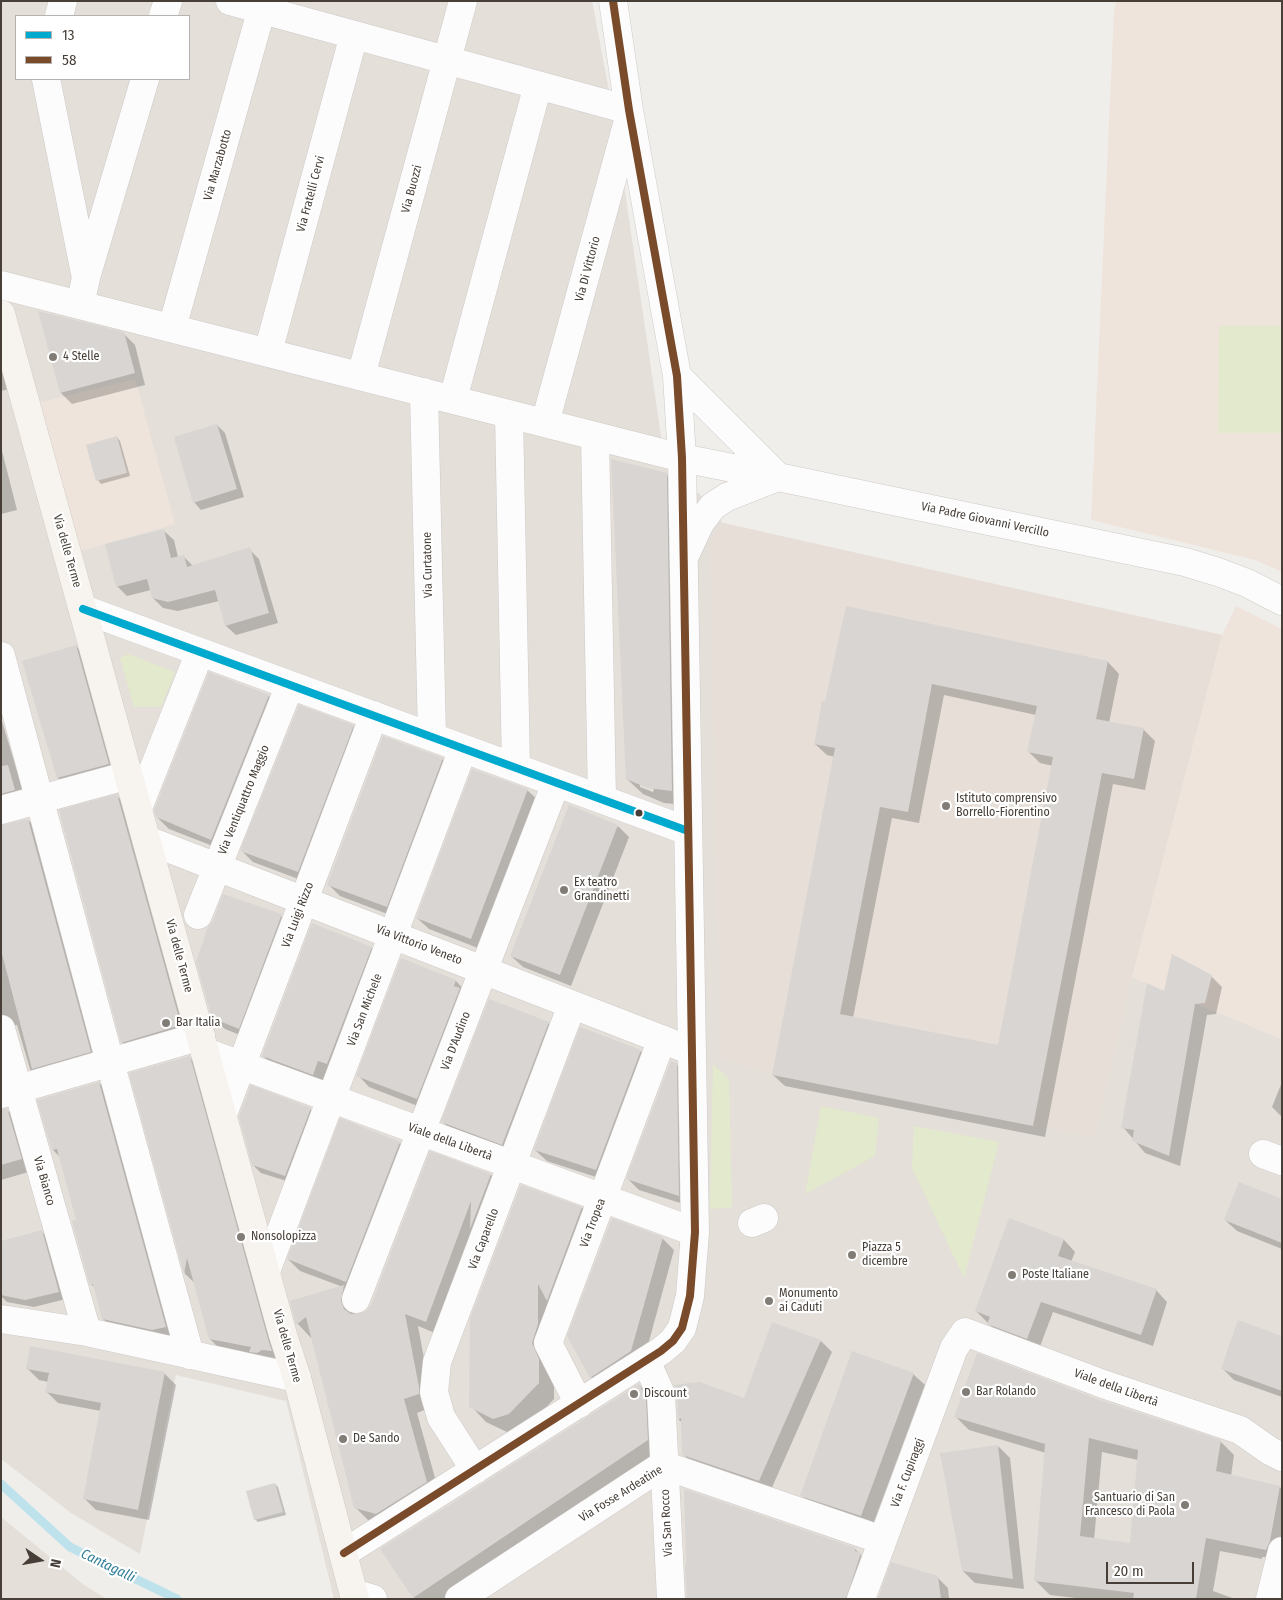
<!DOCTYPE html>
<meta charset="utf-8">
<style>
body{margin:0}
#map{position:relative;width:1283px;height:1600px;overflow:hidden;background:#f0eeeb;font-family:"Fira Sans Condensed",sans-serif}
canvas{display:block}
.frame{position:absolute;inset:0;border:2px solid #463e37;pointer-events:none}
.legend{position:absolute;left:15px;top:15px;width:175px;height:65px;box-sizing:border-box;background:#fff;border:1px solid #b5b2af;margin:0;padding:6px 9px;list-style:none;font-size:15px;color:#463e37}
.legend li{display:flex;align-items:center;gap:10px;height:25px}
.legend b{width:25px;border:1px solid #b5b2af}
.north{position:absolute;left:15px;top:1535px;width:50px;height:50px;-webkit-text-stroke:4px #fff;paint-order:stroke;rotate:102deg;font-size:14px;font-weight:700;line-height:20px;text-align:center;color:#463e37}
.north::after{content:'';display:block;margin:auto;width:18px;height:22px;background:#463e37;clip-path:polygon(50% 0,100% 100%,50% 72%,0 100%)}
.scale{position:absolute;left:1106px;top:1562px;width:88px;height:22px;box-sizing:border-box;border:2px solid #463e37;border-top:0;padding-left:6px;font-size:15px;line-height:18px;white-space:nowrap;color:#463e37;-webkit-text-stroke:4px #fff;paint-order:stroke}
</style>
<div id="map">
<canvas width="1283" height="1600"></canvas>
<div class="frame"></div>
<ul class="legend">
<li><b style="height:6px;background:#00a9ce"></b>13</li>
<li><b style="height:6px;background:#7a4b2a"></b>58</li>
</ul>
<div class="north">N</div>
<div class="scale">20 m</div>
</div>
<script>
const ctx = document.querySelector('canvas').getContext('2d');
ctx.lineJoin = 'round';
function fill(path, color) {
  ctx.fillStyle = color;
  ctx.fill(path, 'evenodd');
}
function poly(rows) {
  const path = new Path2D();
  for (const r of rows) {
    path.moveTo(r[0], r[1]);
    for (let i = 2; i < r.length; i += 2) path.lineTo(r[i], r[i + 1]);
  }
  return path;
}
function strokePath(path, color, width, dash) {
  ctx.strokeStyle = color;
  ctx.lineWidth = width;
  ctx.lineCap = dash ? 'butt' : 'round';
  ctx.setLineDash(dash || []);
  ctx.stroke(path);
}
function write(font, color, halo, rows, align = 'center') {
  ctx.font = font + ' "Fira Sans Condensed",sans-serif';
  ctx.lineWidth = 4.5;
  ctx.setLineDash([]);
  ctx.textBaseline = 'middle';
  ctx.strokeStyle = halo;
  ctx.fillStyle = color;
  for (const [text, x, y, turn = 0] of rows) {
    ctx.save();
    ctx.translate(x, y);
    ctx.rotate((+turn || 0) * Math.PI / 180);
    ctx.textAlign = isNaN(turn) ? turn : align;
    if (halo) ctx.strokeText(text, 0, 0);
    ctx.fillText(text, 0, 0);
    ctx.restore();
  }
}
const residential = poly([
 [1,1,592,1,614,117,665,463,706,500,723,523,1222,635,1132,977,1282,1039,1282,1599,334,1599,286,1401,176,1375,140,1554,71,1513,1,1459],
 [16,16,189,16,189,79,16,79],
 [1,1517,84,1585,107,1599,1,1599]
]);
const commercial = poly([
 [1116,1,1282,1,1282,572,1255,560,1091,520,1114,11],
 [135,379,175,524,73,553,34,404],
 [1236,606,1282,629,1282,1039,1132,977,1222,635]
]);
const education = poly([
 [723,523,1222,635,1132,977,1095,1137,772,1075,739,1063,721,1059,710,553,713,537]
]);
const green = poly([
 [1219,326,1282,326,1282,433,1218,433],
 [128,654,175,672,161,707,134,707,120,658],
 [713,1064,729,1079,732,1207,710,1209],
 [821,1106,879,1118,875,1156,805,1194],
 [914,1126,999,1142,964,1278,912,1168]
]);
const shadow = poly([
 [40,312,123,333,135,345,145,385,72,404,61,393],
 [1,344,13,388,1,391],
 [217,425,225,433,244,497,201,510,194,502],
 [117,437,120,441,130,476,101,484,98,480],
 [1,447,17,510,1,514],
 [666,474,681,489,687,805,664,803,643,794,627,779],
 [640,784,654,789,653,792,640,787],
 [164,531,174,540,178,557,183,556,193,566,249,549,259,559,278,623,236,635,226,626,219,601,178,611,163,608,153,598,151,590,127,596,117,586],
 [847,607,1108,662,1119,674,1109,723,1143,729,1155,741,1145,790,1113,784,1045,1137,785,1086,773,1075,835,757,827,755,815,744,826,703],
 [944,695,1036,715,1029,752,1040,763,1053,766,999,1047,853,1018,892,818,919,823],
 [76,646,87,658,120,776,70,789,58,778,24,661],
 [269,696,280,707,223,850,169,829,157,817],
 [1,718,26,801,1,811],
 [353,726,364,738,309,883,253,862,242,851],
 [442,759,454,770,398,918,340,896,328,884],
 [527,790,539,801,483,950,429,929,417,918],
 [117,796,132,811,196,1041,137,1058,122,1042],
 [28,820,40,832,102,1063,41,1081,30,1069,17,1025,8,1025,1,1030,1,826],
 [618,826,629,837,571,986,523,967,511,956],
 [281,916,293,927,250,1039,225,1029,213,1017,214,921],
 [371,948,383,959,324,1086,275,1067,263,1056],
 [402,960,456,981,467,993,428,1110,369,1087,358,1075],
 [1211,976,1222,987,1216,1014,1207,1015,1180,1166,1145,1153,1123,1127,1165,993],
 [548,1023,560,1035,514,1155,454,1133,443,1122],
 [641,1051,652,1062,608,1181,547,1161,535,1150],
 [189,1057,204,1072,286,1366,225,1354,210,1339,196,1284,185,1274,131,1074],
 [676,1064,688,1076,690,1206,639,1190,628,1179],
 [1282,1082,1282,1117,1272,1107],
 [99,1083,114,1098,181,1342,119,1334,103,1319,96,1289,91,1284,78,1221,61,1158,53,1150],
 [310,1109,318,1116,293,1183,261,1173,253,1165],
 [1,1110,7,1110,18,1121,32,1171,1,1180],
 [400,1143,411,1154,358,1300,354,1315,367,1312,372,1305,431,1153,491,1175,505,1189,440,1335,418,1326,432,1402,432,1407,417,1413,440,1496,369,1521,355,1507,313,1337,311,1338,298,1324,291,1302,343,1287,300,1271,288,1259],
 [522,1186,582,1208,597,1224,563,1314,554,1376,554,1399,525,1429,509,1433,486,1422,471,1406],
 [1282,1201,1282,1249,1237,1231,1225,1220],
 [612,1220,663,1239,674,1250,643,1363,603,1388,591,1377],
 [1010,1220,1064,1240,1075,1252,1071,1262,1156,1290,1167,1302,1153,1346,1053,1312,1039,1349,1000,1335,976,1311],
 [41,1231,49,1239,66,1299,34,1307,7,1302,1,1296,1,1243],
 [1282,1337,1282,1397,1234,1380,1222,1368],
 [821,1341,832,1352,770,1492,695,1466,684,1455,683,1423,679,1420,678,1393,745,1400],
 [27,1368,164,1373,176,1385,149,1520,96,1510,84,1498,101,1411,58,1403,46,1391,48,1382,39,1380],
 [913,1374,925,1385,872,1527,813,1507,802,1495],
 [639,1385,654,1400,662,1456,449,1599,415,1599,414,1597],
 [1097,1400,1220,1441,1234,1455,1231,1476,1282,1488,1282,1557,1262,1557,1262,1559,1220,1551,1213,1591,1235,1599,1084,1599,1050,1595,1036,1581,1046,1453,969,1430,955,1416],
 [1102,1452,1138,1460,1131,1544,1094,1540],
 [998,1446,1010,1458,1024,1589,975,1583,963,1571],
 [275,1484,278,1487,286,1515,258,1522,255,1519],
 [855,1549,871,1565,859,1599,689,1599],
 [937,1577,948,1588,949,1599,879,1599]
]);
const stream = poly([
 [1,1484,70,1547,177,1599]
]);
const building = poly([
 [38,311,124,332,135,373,60,393],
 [217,424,237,489,193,503,174,437],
 [117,436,127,473,96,481,86,445],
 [611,459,667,473,672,791,647,788,626,779],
 [164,529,171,558,184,555,187,567,250,547,269,613,225,626,215,590,168,602,152,598,147,579,116,587,105,544],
 [846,606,1108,661,1096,719,1144,728,1134,779,1102,773,1033,1126,772,1075,835,748,814,744,822,701,825,701],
 [932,684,1037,706,1027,752,1053,757,998,1045,840,1014,880,807,908,812],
 [76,645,109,764,57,778,22,661],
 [209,672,269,695,211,840,156,817,154,810],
 [299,705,354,725,298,872,240,851],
 [383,736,443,758,387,907,327,885],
 [8,765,15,790,1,794,1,766],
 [472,769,528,789,471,939,416,918],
 [117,794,181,1025,121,1043,59,810],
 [569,805,618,825,560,975,510,956],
 [28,819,91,1052,32,1069,1,950,1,825],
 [223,894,282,914,239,1029,212,1018,196,962,208,927,213,921],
 [312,923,372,947,327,1064,318,1061,313,1075,262,1056],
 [1172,954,1212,975,1205,1003,1195,1004,1169,1156,1132,1141,1134,1130,1121,1128,1147,983,1164,991],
 [401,958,456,980,454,986,460,988,417,1099,356,1076],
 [489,999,549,1022,502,1145,441,1122],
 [580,1027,641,1050,596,1170,534,1150],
 [190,1056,268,1339,272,1351,262,1350,257,1353,249,1352,251,1347,209,1339,187,1258,184,1274,129,1073],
 [671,1061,677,1063,679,1196,626,1179],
 [99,1082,166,1327,152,1330,102,1319,93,1284,90,1285,72,1221,76,1220,57,1149,52,1150,37,1100],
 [251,1085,311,1108,285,1176,252,1165,239,1117],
 [7,1108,22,1159,1,1165,1,1109],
 [340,1118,400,1142,346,1282,287,1259],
 [430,1151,491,1174,470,1229,471,1201,426,1322,405,1314,419,1387,419,1394,404,1399,427,1482,376,1514,354,1508,306,1317,296,1325,290,1301,344,1285,341,1301,344,1309,351,1314,358,1314,366,1311,371,1305],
 [1239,1182,1282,1199,1282,1243,1224,1220],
 [521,1185,582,1207,547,1301,538,1284,538,1324,532,1343,539,1359,539,1383,509,1414,493,1419,469,1407,470,1319],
 [612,1218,663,1237,631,1351,590,1378,567,1336],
 [1009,1218,1064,1239,1058,1256,1157,1289,1141,1335,1041,1302,1027,1339,987,1324,990,1317,975,1311],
 [42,1230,59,1292,25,1300,1,1295,1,1241],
 [1238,1320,1282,1336,1282,1391,1221,1369],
 [772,1322,821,1340,759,1481,682,1455,681,1418,678,1420,677,1393,674,1385,700,1382,744,1398],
 [30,1346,165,1372,138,1510,83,1499,101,1403,45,1392,49,1373,26,1369],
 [852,1351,914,1373,861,1516,800,1496],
 [977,1353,1097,1399,1221,1440,1216,1471,1280,1486,1270,1541,1266,1550,1206,1538,1196,1599,1133,1599,1134,1593,1034,1581,1045,1444,954,1417],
 [1089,1438,1138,1450,1130,1543,1080,1536],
 [639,1384,646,1398,648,1440,413,1598,380,1549],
 [998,1445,1013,1579,962,1571,940,1453],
 [275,1483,283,1512,254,1520,246,1491],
 [684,1489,856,1548,855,1551,861,1553,846,1599,687,1599,685,1564,686,1564],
 [891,1562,938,1576,941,1599,878,1599]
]);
const street = poly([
 [230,1,629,110],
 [59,16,63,1],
 [163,16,168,1],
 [46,79,86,278,80,305],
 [87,274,145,79],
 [1,285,682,458,778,477,1185,562,1218,572,1247,583,1282,601],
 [172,328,264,1],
 [268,352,354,35],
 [361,376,463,1],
 [677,376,778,477],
 [424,392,432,737],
 [453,399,538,85],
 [509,414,516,767],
 [545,423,628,121],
 [595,436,602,799],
 [686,553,700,523,713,506,727,497,778,477],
 [83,609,688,831],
 [1,656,110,1062,190,1355],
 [138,808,200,652],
 [1,810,129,775],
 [147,840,692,1051],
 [198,915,290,685],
 [1,1029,87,1332],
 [205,1052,695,1232],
 [1,1094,201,1036],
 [223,1114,374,715],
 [1263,1154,1282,1161],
 [752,1223,764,1218],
 [266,1271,463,749],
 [356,1299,556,783],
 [1,1319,87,1332,297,1378],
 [646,1361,661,1394,671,1599],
 [579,1404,548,1343,662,1039],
 [475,1470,441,1417,434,1392,437,1362,572,1005],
 [344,1553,661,1351,673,1341,682,1328,690,1296,695,1232,682,458,677,376,629,110,613,1],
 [355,1597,363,1596,373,1599],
 [459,1599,663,1465,882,1540],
 [861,1599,954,1348,965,1332,1103,1384,1240,1430,1270,1451,1282,1457],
 [1270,1599,1282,1551]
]);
const secondary = poly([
 [1,314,283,1335,297,1378,355,1599]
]);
const bus1 = poly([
 [83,609,688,831]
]);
const bus2 = poly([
 [344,1553,661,1351,673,1341,682,1328,690,1296,695,1232,682,458,677,376,629,110,613,1]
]);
const markers = [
 [53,357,5,"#827c76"],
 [946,806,5,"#827c76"],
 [639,813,4.5,"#463e37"],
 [564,890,5,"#827c76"],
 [166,1023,5,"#827c76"],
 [241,1237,5,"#827c76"],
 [852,1255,5,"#827c76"],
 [1012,1275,5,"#827c76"],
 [769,1301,5,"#827c76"],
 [966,1392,5,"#827c76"],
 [634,1394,5,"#827c76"],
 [343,1439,5,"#827c76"],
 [1185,1505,5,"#827c76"]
];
const streetNames = [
 ["Via Marzabotto",218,165,-74],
 ["Via Buozzi",412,189,-75],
 ["Via Fratelli Cervi",311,194,-75],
 ["Via Di Vittorio",588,269,-75],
 ["Via Padre Giovanni Vercillo",985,520,12],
 ["Via delle Terme",67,551,74],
 ["Via Curtatone",428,565,-91],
 ["Via Ventiquattro Maggio",244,800,-68],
 ["Via Luigi Rizzo",298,915,-69],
 ["Via Vittorio Veneto",419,945,21],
 ["Via delle Terme",179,956,75],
 ["Via San Michele",365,1010,-69],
 ["Via D'Audino",456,1041,-69],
 ["Viale della Libertà",450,1142,20],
 ["Via Bianco",44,1181,74],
 ["Via Tropea",593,1223,-69],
 ["Via Caparello",484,1239,-69],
 ["Via delle Terme",287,1346,74],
 ["Viale della Libertà",1116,1388,20],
 ["Via F. Cupiraggi",908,1473,-69],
 ["Via Fosse Ardeatine",621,1494,-32],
 ["Via San Rocco",667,1523,-93]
];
const poiNames = [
 ["4 Stelle",63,357],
 ["Istituto comprensivo",956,799],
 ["Borrello-Fiorentino",956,813],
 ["Ex teatro",574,883],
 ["Grandinetti",574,897],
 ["Bar Italia",176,1023],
 ["Nonsolopizza",251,1237],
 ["Piazza 5",862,1248],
 ["dicembre",862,1262],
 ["Poste Italiane",1022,1275],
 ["Monumento",779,1294],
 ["ai Caduti",779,1308],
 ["Bar Rolando",976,1392],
 ["Discount",644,1394],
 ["De Sando",353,1439],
 ["Santuario di San",1175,1498,"right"],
 ["Francesco di Paola",1175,1512,"right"]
];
const waterNames = [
 ["Cantagalli",108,1566,26]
];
fill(residential, '#e4dfd9');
fill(commercial, '#efe4dc');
fill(education, '#e7dfd7');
fill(green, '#e3e9cc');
fill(shadow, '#0003');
strokePath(stream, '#bee2ec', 9);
fill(building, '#d8d5d2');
strokePath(street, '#cdcac7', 29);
strokePath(secondary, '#d1cbc4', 29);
strokePath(street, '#fdfcfc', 28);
strokePath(secondary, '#f7f3ef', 28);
strokePath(bus1, '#00a9ce', 8);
strokePath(bus2, '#7a4b2a', 8);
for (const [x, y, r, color] of markers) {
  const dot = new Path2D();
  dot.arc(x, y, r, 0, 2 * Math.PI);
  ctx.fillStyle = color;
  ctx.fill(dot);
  strokePath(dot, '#fff', 2);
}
write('12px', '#463e37', '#fff', streetNames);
write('12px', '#463e37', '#fff', poiNames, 'left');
write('italic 14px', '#307d96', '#fff', waterNames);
</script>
